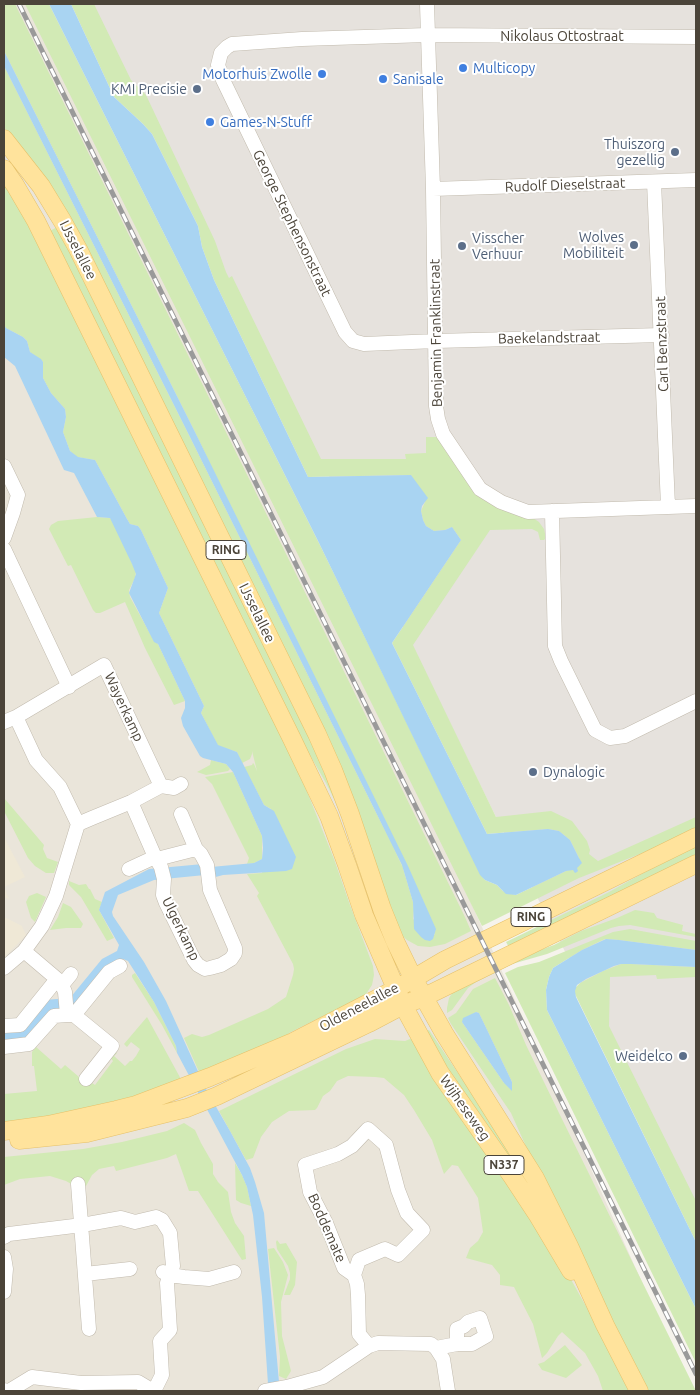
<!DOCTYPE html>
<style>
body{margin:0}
#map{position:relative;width:700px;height:1395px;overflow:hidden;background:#f6f3ec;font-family:Ubuntu,sans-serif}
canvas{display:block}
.frame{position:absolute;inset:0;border:5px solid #4b4439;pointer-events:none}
</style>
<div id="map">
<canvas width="700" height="1395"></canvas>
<div class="frame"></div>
</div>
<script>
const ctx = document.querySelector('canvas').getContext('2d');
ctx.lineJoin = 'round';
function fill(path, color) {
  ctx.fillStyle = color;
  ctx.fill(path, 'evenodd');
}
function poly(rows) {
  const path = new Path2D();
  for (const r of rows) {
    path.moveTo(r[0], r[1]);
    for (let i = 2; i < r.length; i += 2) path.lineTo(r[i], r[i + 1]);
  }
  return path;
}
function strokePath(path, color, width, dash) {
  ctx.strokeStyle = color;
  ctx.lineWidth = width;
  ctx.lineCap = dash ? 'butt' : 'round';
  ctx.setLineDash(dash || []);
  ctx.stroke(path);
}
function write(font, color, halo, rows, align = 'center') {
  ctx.font = font + ' Ubuntu,sans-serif';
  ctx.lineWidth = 4;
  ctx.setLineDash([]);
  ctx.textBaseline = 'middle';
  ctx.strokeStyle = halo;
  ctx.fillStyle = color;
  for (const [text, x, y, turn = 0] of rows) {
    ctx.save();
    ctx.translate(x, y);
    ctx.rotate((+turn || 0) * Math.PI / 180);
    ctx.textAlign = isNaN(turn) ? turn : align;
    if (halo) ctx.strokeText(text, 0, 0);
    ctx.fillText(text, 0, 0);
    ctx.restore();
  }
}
const residential = poly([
 [4,4,32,4,377,694,691,1391,4,1391]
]);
const industrial = poly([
 [83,4,696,4,696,1207,496,817,321,460,279,395,180,169]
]);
const education = poly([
 [4,837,25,877,4,887,9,899,4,897],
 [4,917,22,926,26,935,4,958]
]);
const green = poly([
 [4,4,15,4,465,917,471,931,445,944,430,947,418,946,407,940,398,932,355,812,22,153,4,127,4,66,189,435,402,865,413,902,414,910,413,919,435,935,194,430,4,51],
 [25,4,49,4,319,543,481,875,485,880,497,885,503,891,516,895,566,871,577,868,579,858,570,840,559,831,548,829,487,834,392,643,461,540,452,527,445,530,434,531,426,526,423,520,421,511,425,502,411,475,308,477,214,280,202,247,198,226,152,134,143,124,114,97,71,4,94,4,131,80,146,95,215,241,226,272,229,278,232,276,321,459,406,459,405,454,426,453,426,437,437,437,499,508,517,515,533,518,539,522,544,529,546,538,544,540,540,540,538,532,532,529,490,530,413,645,496,817,551,811,572,821,587,841,590,850,589,854,598,861,696,817,696,830,678,839,579,878,482,926],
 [4,179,14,194,298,769,334,859,350,905,373,966,374,975,372,985,364,997,334,1015,325,1015,289,1033,286,1039,200,1074,184,1038,192,1034,202,1037,209,1035,268,1009,286,997,293,975,294,969,293,964,257,896,259,893,247,874,262,873,271,809,264,805,244,767,252,765,253,763,254,764,257,771,252,751,252,754,250,759,242,763,237,752,218,746,201,713,204,706,159,613,168,588,141,530,138,526,130,524,127,519,95,460,77,457,70,451,63,432,66,417,65,409,51,393,43,378,43,362,30,352,27,341,23,337,6,328,4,325],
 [59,226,316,747,340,811,326,783,307,750,48,232],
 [97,517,110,518,115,525,136,572,135,578,129,590,130,597,154,641,158,644,185,701,174,705,145,648,125,602,100,613,96,613,93,610,71,565,68,566,49,529,51,525,58,521],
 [211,760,226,764,230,769,228,771,212,774,206,775,197,772,210,765],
 [233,772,262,836,262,859,254,863,247,864,249,858,212,784,205,777],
 [4,798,44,845,43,849,47,858,58,862,54,873,46,873,35,866,28,858,4,811],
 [696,844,696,858,510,949,506,942,609,892],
 [69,881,79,885,86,884,89,889,90,889,95,899,102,902,99,910,114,938,107,941,81,897,69,885],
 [37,893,46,897,35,922,31,918,26,902,29,896],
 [63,903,71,907,83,924,81,928,66,928,50,930,58,917],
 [635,910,654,913,657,918,683,925,682,931,696,934,696,937,630,925,619,926,611,928,547,954,512,964,476,982,468,988,452,1010,447,1013,447,1008,449,998,455,989,510,961,554,945,581,931,617,918],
 [630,929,696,941,696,950,619,940,605,939,582,950,553,968,549,977,546,990,547,1010,696,1309,696,1363,505,973,518,967,539,962,613,932],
 [621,964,631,964,696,967,696,977,657,979,656,975,610,977,609,1026,696,1201,696,1242,575,994,575,988,580,983,603,971],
 [135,973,154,1002,176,1046,177,1053,162,1025,132,977,132,975],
 [495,978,509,1005,526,1045,559,1113,696,1391,647,1391,538,1173,511,1113,451,1024,448,1018,456,1013,473,989],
 [476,1012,479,1013,512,1082,504,1083,462,1022],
 [147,1017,182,1081,131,1102,4,1127,4,1094,37,1091,34,1066,32,1066,32,1052,36,1047,61,1069,65,1065,86,1083,89,1081,95,1085,113,1061,109,1056,114,1052,117,1053,114,1056,125,1066,130,1061,132,1061,136,1056,140,1049,131,1042,127,1047,124,1044],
 [429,1030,513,1155,554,1229,423,1033],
 [415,1037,564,1267,621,1369,633,1391,603,1391,598,1376,585,1353,562,1332,558,1336,547,1353,542,1358,533,1324,514,1287,500,1285,500,1275,492,1265,466,1258,470,1248,478,1241,483,1232,478,1198,458,1166,452,1165,444,1174,432,1140,414,1110,404,1095,384,1078,375,1077,348,1076,337,1081,330,1091,323,1096,317,1108,315,1110,289,1111,272,1122,261,1137,253,1158,246,1160,219,1111,346,1049,375,1039,405,1041],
 [184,1123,195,1130,201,1143,213,1164,213,1174,218,1182,228,1192,231,1212,235,1223,244,1236,246,1259,242,1260,198,1191,189,1191,176,1154,167,1158,116,1171,114,1166,99,1169,92,1175,86,1186,80,1189,66,1181,50,1176,20,1179,4,1185,4,1157,83,1149,122,1142,167,1131],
 [235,1163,242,1175,247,1187,251,1206,241,1203,236,1200],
 [277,1240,280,1244,286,1243,297,1262,295,1285,290,1295,284,1295,290,1279,290,1273,288,1266,277,1249,276,1242],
 [274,1248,283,1262,288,1275,281,1302,282,1336,291,1371,286,1379,279,1376,280,1357,268,1249],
 [565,1345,582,1365,566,1378,542,1370,538,1364,544,1362]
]);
const water = poly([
 [49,4,71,4,114,97,143,124,152,134,198,226,202,247,214,280,308,477,411,475,428,498,422,506,421,511,423,520,426,526,434,531,445,530,452,527,461,540,392,643,487,834,548,829,559,831,570,840,579,858,582,863,577,868,578,871,577,872,575,873,573,870,566,871,516,895,506,894,497,885,485,880,480,875,319,543],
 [4,51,194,430,408,866,436,929,433,939,430,941,425,940,421,937,414,929,413,902,402,865,189,435,4,66],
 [4,325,6,328,23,337,27,341,30,352,41,359,43,362,43,378,51,393,65,409,66,417,63,432,70,451,78,457,95,460,127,519,130,524,138,526,141,530,168,588,159,613,204,706,201,713,218,745,237,752,264,805,274,811,296,857,292,869,286,871,223,875,212,878,205,875,154,880,118,895,112,912,113,916,144,962,166,1001,207,1091,230,1131,250,1168,255,1182,264,1213,279,1382,268,1384,262,1297,253,1215,247,1187,242,1175,177,1053,176,1046,154,1002,128,961,123,959,110,967,76,1007,50,1010,27,1038,4,1040,4,1029,44,1000,70,998,102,959,117,951,119,945,99,910,105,892,149,869,203,864,211,867,254,863,262,859,263,848,262,836,233,772,226,764,203,758,200,756,183,726,181,718,185,708,185,701,158,644,154,642,129,593,136,574,132,564,110,518,97,517,74,473,64,470,15,366,4,357],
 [606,939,619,940,696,950,696,967,631,964,621,964,614,966,586,979,577,985,575,991,576,997,696,1242,696,1309,547,1010,546,990,549,977,553,968,582,950],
 [476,1012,479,1013,512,1082,512,1091,504,1083,462,1022,463,1018]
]);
const minor = poly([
 [427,4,433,189,436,406,438,419,443,434,480,489,501,502,528,512,696,506],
 [654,182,668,506],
 [433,189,696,180],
 [662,335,436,341,364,344,353,341,345,332,223,80,218,65,221,53,227,47,232,44,302,39,427,35,696,37],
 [4,466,18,495,13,513,4,538],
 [552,511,555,646,561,661,595,730,610,738,625,736,696,701],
 [4,549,69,687],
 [4,722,16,717,104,665,161,786],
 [131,802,155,857,161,867,164,879,163,895,166,903,194,960,198,965,205,969,210,968,221,965,231,959,235,953,235,948,210,890,207,865,201,854,196,849,181,814],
 [78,824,92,818,131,802,161,786,174,788,181,784],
 [157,859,196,849],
 [129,869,155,857],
 [24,951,57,979],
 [4,968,24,951,42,926,56,896,78,824,60,787,36,760,16,717],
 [62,985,71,974],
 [74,1015,109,972,120,966],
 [4,1026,20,1025,57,979,62,985,65,992,67,1015,74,1015,112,1046,86,1079],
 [4,1047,29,1044,54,1016,67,1015],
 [368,1129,386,1145,398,1190,407,1213,423,1230,398,1255,385,1249,359,1260,354,1275,344,1268,326,1223,310,1192,305,1165,338,1154,352,1146,368,1129],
 [78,1184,89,1329],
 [4,1237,9,1234,82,1225,121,1218,135,1222,156,1217,162,1220,170,1233,173,1266,167,1283,170,1330,160,1341,162,1375,154,1391],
 [4,1257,6,1269,4,1292],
 [163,1272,170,1275,184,1277,209,1279,234,1272],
 [85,1274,130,1269],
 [354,1275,357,1284,358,1295,359,1334,369,1346],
 [436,1348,457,1344,457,1329,464,1326,468,1322,480,1318,486,1336,472,1344,457,1344],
 [4,1390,9,1391,32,1377,81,1383,138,1382,153,1391],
 [265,1391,287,1387,323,1377,369,1346,378,1343,431,1344,436,1348,443,1359,448,1391]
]);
const major = poly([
 [4,139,41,186,63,222,78,249,317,734,333,770,350,814,382,909,395,941,413,978,444,1033,535,1178,569,1246,605,1325,639,1391],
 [4,169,15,185,36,221,292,739,329,816,347,865,364,915,403,1005,440,1073,512,1176,537,1214,571,1271],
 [4,1131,48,1125,116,1110,136,1105,210,1077,293,1042,396,989,445,960,696,837],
 [19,1140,87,1133,187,1108,217,1096,369,1023,403,1005,424,997,696,864]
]);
const rail = poly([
 [19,4,696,1374]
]);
const markers = [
 [463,68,5,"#3f7fe0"],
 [322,74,5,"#3f7fe0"],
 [383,79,5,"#3f7fe0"],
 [197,89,5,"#5c6f8a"],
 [210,122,5,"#3f7fe0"],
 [675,152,5,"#5c6f8a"],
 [634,245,5,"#5c6f8a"],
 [462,246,5,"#5c6f8a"],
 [533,772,5,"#5c6f8a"],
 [683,1056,5,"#5c6f8a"]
];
const shields = [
 [226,550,40],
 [531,917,40],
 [504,1165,40]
];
const shieldNames = [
 ["RING",226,550],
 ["RING",531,917],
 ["N337",504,1165]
];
const streetNames = [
 ["Nikolaus Ottostraat",562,36],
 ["Rudolf Dieselstraat",565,185,-2],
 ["George Stephensonstraat",292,223,64],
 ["IJsselallee",78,250,63],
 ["Benjamin Franklinstraat",436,333,-91],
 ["Baekelandstraat",549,338,-1],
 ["Carl Benzstraat",662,344,-92],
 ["IJsselallee",257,613,64],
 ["Wayerkamp",124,707,65],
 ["Ulgerkamp",181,929,64],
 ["Oldeneelallee",359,1007,-28],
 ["Wijheseweg",465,1108,55],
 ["Boddemate",327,1228,66]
];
const shopNames = [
 ["Multicopy",473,68],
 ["Motorhuis Zwolle",312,74,"right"],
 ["Sanisale",393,79],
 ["Games-N-Stuff",220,122]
];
const serviceNames = [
 ["KMI Precisie",187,89],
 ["Thuiszorg",665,144],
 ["gezellig",665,160],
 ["Wolves",624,237],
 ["Mobiliteit",624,253],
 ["Visscher",472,238,"left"],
 ["Verhuur",472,254,"left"],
 ["Dynalogic",543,772,"left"],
 ["Weidelco",673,1056]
];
fill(residential, '#eae5da');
fill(industrial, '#e6e2dd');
fill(education, '#efe8d6');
fill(green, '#d2eab5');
fill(water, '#a9d4f2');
strokePath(minor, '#c2bbae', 15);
strokePath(major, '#e6c16a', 19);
strokePath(minor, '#fff', 14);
strokePath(major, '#ffe39c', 18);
strokePath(rail, '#9a9a9a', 5);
strokePath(rail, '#fff', 3, [9]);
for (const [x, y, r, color] of markers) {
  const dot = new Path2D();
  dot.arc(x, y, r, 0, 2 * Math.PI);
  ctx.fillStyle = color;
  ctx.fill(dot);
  strokePath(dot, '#fff', 2);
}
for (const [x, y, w] of shields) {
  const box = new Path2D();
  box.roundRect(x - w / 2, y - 9.5, w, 19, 4);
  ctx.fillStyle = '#fff';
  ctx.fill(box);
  strokePath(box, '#4b4439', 1);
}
write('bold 12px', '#4b4439', null, shieldNames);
write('14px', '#4b4439', '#fff', streetNames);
write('14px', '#366cbe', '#fff', shopNames, 'left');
write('14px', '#4e5e75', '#fff', serviceNames, 'right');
</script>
